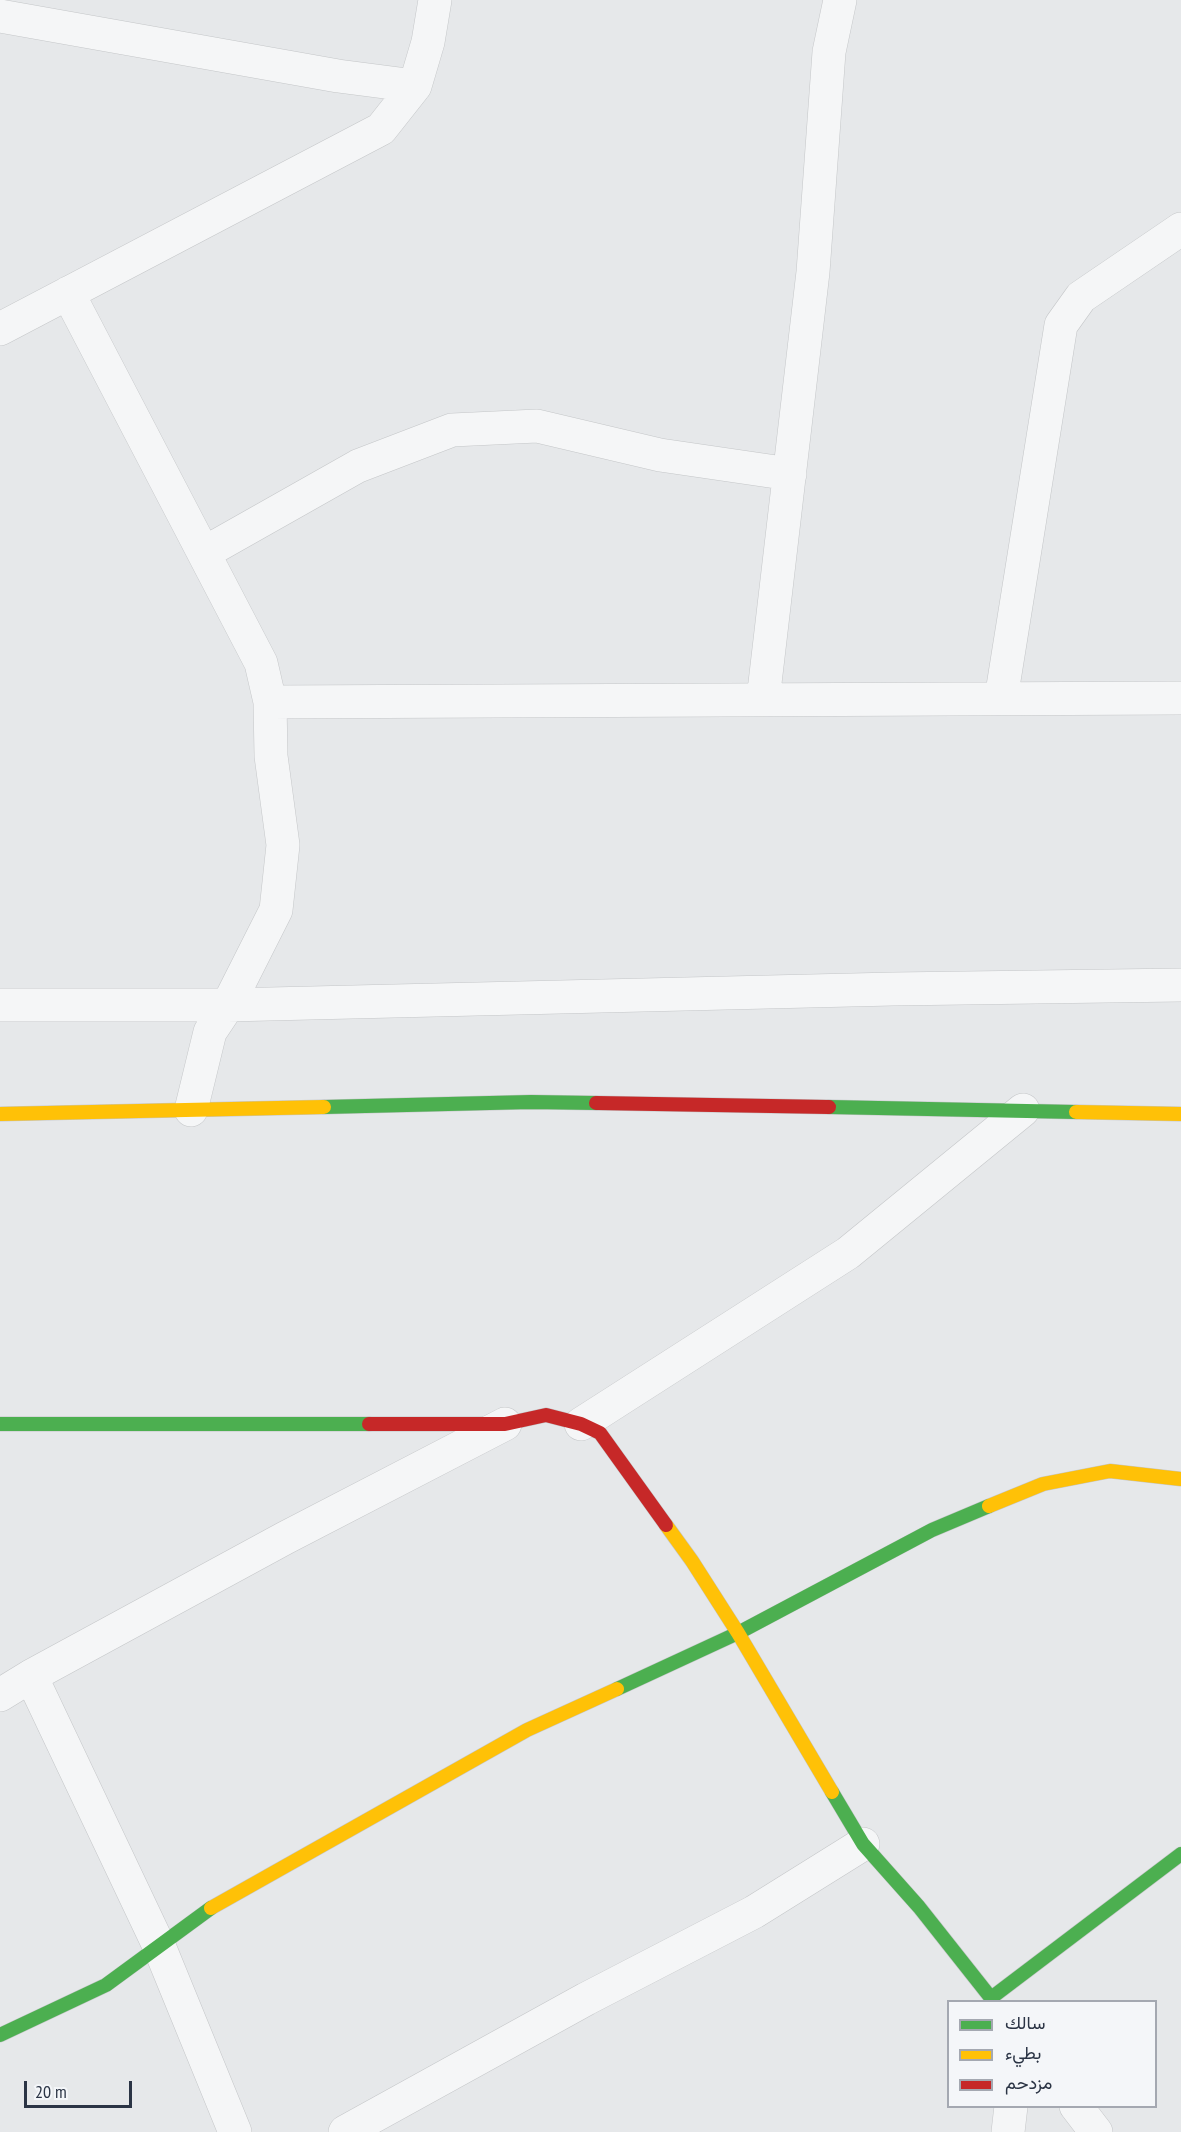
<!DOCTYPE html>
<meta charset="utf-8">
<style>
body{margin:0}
#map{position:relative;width:1181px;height:2132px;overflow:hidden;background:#e6e8ea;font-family:"PT Sans Narrow",Vazirmatn,sans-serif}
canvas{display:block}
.legend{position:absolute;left:947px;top:2000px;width:210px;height:108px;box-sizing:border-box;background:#f4f6f9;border:2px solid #a4a8b1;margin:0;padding:8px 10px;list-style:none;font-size:18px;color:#2b3445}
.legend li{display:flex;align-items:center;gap:12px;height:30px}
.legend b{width:30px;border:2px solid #a4a8b1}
.scale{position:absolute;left:24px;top:2081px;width:108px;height:27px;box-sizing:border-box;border:3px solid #2b3445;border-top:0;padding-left:8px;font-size:18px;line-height:21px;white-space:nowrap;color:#2b3445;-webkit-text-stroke:4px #f4f6f9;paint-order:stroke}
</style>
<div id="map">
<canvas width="1181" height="2132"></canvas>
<ul class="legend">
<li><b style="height:8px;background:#4caf50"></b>سالك</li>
<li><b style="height:8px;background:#ffc107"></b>بطيء</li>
<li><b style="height:8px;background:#c62828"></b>مزدحم</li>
</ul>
<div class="scale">20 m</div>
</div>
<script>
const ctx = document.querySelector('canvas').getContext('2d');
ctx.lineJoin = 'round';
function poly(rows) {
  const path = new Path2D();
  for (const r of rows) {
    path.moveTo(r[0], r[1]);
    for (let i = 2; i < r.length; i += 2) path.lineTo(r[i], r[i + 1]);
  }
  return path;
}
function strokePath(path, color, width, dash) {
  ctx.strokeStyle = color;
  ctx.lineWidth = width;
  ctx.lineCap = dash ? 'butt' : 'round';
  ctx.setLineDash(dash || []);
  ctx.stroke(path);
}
const street = poly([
 [0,16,338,76,415,86],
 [68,293,261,663,270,702,271,756,283,845,276,910,228,1005,210,1032,191,1110],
 [0,329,381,129,415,86,428,42,435,0],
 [204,553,358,466,452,430,537,426,660,455,790,474],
 [1001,699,1061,325,1081,297,1181,229],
 [763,700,813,272,829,52,840,0],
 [270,702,1181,698],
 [0,1005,228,1005,893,989,1181,985],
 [581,1424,848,1253,1023,1110],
 [31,1676,159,1946,235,2132],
 [0,1695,31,1676,285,1538,505,1424],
 [1076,2106,1096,2132],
 [345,2132,586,1999,754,1912,863,1844],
 [1008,2132,1011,2106]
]);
const fast = poly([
 [324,1107,531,1102,596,1103],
 [829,1107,1076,1112],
 [0,1424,369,1424],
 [617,1689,738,1633,932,1530,989,1506],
 [832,1792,863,1844,919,1907,991,1998,1181,1854],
 [0,2035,106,1985,211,1908]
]);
const slow = poly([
 [1076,1112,1181,1114],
 [0,1114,324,1107],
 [989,1506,1043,1484,1110,1471,1181,1479],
 [666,1525,692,1561,738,1633,832,1792],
 [211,1908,527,1730,617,1689]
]);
const jam = poly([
 [596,1103,829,1107],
 [369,1424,505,1424,546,1415,581,1424,600,1433,666,1525]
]);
strokePath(street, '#c4c6c8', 34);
strokePath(fast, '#c4c6c8', 15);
strokePath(slow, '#c4c6c8', 15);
strokePath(jam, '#c4c6c8', 15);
strokePath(street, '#f5f6f7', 33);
strokePath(fast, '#4caf50', 14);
strokePath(slow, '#ffc107', 14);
strokePath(jam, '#c62828', 14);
</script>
